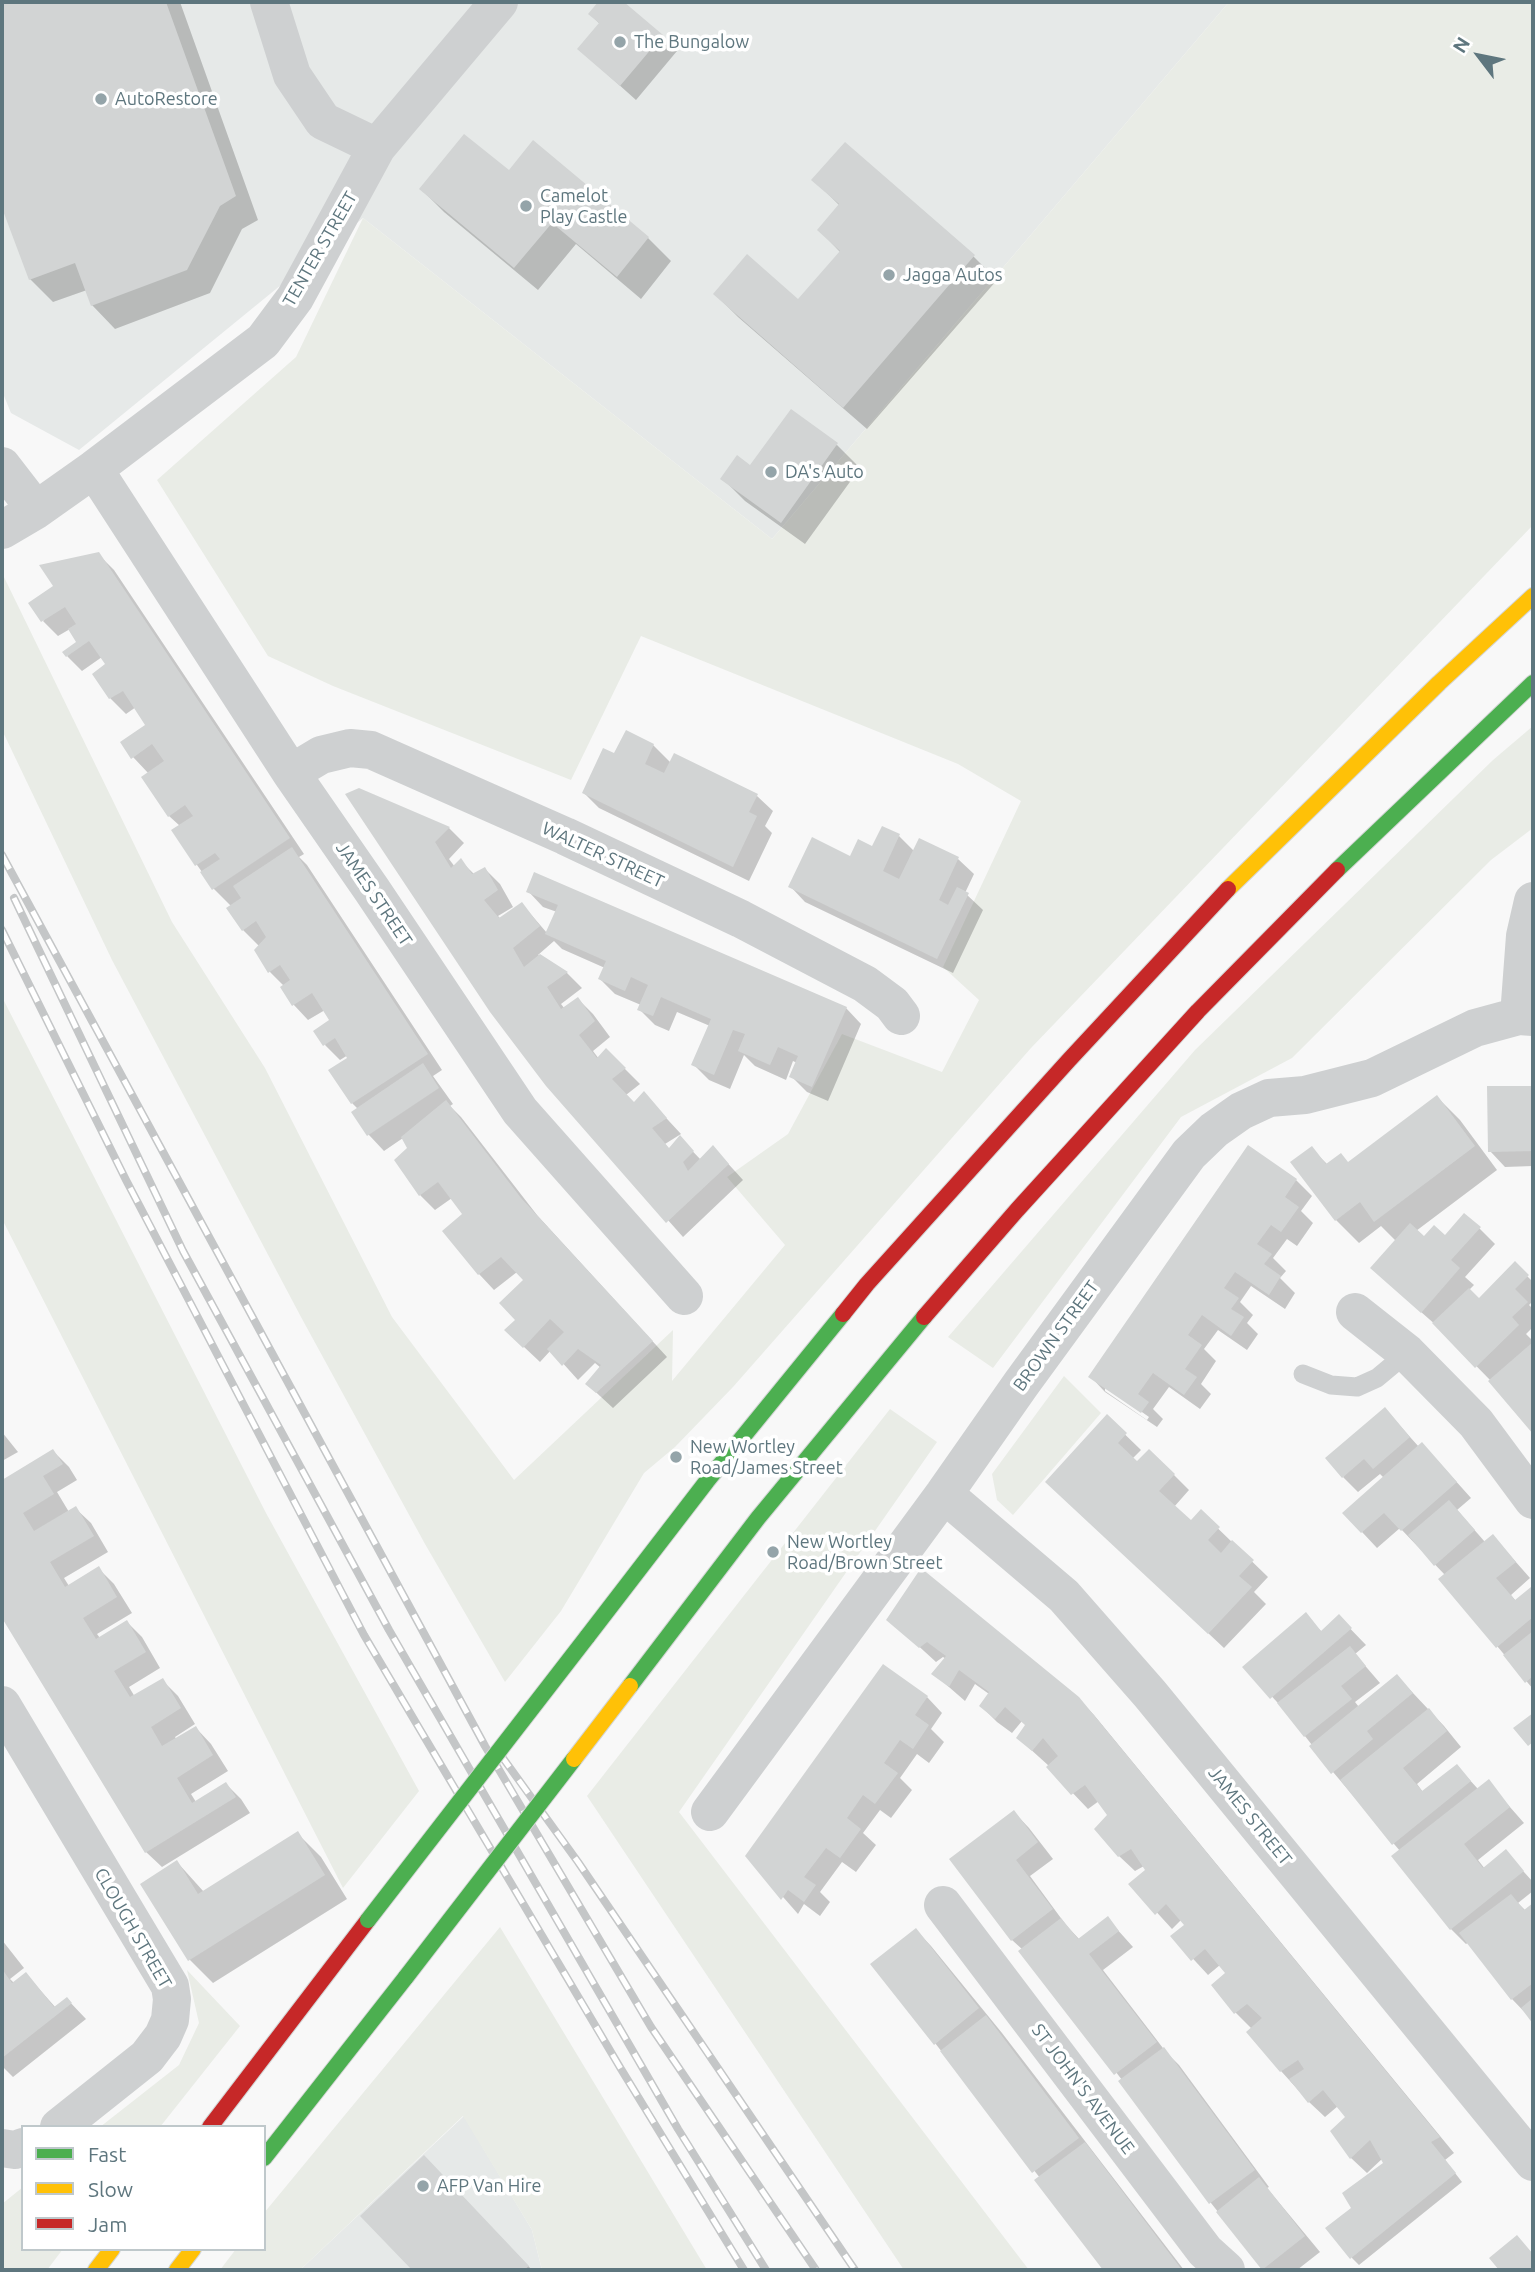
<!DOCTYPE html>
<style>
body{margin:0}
#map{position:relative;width:1535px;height:2272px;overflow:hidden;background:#f8f8f8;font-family:Ubuntu,sans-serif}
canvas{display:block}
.frame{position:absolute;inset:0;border:4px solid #5e767e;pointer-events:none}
.legend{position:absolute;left:21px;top:2125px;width:245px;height:126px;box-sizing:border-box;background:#fff;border:2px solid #bfc8cb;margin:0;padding:9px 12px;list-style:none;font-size:21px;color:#5e767e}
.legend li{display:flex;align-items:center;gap:14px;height:35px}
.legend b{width:35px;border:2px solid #bfc8cb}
.north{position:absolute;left:1444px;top:21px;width:70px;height:70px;-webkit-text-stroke:5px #fff;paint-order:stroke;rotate:302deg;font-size:19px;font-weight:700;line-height:28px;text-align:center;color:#5e767e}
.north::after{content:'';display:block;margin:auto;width:24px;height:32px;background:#5e767e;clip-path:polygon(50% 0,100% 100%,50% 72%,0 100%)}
</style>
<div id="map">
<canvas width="1535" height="2272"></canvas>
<div class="frame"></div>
<ul class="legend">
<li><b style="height:9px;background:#4caf50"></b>Fast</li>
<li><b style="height:9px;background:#ffc107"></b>Slow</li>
<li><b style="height:9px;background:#c62828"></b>Jam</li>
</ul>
<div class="north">N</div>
</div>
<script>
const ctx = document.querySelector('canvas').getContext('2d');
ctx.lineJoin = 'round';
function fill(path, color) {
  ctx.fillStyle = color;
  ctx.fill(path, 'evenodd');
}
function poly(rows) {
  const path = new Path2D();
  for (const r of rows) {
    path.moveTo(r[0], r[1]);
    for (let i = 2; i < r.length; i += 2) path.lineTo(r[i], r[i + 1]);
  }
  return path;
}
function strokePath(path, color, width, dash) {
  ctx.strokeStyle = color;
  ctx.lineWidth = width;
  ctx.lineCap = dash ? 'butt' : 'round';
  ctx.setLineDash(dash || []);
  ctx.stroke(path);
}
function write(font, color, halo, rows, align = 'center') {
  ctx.font = font + ' Ubuntu,sans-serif';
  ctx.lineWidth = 7;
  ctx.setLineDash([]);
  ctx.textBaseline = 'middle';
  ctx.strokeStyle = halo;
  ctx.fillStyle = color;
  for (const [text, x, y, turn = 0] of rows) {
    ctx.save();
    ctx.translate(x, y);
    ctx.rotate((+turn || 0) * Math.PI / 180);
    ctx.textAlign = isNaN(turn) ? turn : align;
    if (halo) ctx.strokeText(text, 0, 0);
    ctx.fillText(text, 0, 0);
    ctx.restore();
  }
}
const built = poly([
 [2,2,1229,2,772,539,363,218,79,450,11,413,2,391],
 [464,2116,532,2230,542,2270,300,2270]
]);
const green = poly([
 [1229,2,1533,2,1533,525,1031,1048,733,1387,675,1447,644,1473,561,1611,505,1682,425,1544,301,1317,112,960,2,730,2,573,172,922,265,1068,392,1317,514,1480,673,1330,672,1381,785,1245,727,1177,788,1134,842,1034,942,1072,979,1000,943,967,1021,801,958,764,641,636,571,780,333,686,268,656,157,480,296,357,363,218,772,539],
 [1533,726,1533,828,1491,860,1292,1058,1181,1117,993,1368,948,1337,1195,1050,1493,760],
 [2,997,266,1513,419,1791,343,1888,2,1219],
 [1064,1376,1101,1413,1013,1515,997,1500,992,1474],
 [890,1409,937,1442,679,1812,1029,2270,904,2270,587,1796],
 [500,1927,707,2270,542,2270,532,2230,463,2116,300,2270,220,2270,236,2249,264,2249,264,2213],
 [187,1970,240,2026,160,2127,100,2127,179,2065,199,2023],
 [23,2187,23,2249,63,2249,47,2270,2,2270,2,2204]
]);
const shadow = poly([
 [2,2,180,2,258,220,242,229,210,293,115,329,92,305,87,290,53,302,30,279,2,203],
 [600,2,622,2,677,51,636,100,579,49,600,24,590,14],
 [533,143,648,238,671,261,641,299,576,244,538,290,444,212,421,189,509,173],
 [845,144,974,257,997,280,867,429,738,317,715,294,798,301,841,253,819,230,840,206,814,180],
 [837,445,860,468,805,544,745,501,722,478,751,468],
 [98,554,114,570,304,854,299,857,307,865,442,1070,433,1076,453,1104,450,1106,461,1117,537,1215,667,1357,613,1408,587,1384,601,1368,595,1363,578,1380,551,1350,540,1362,506,1330,517,1320,525,1280,517,1272,494,1290,479,1274,464,1214,452,1198,435,1210,420,1195,409,1149,403,1138,384,1151,369,1135,353,1112,358,1109,352,1103,350,1058,348,1055,340,1060,325,1045,332,1021,325,1010,308,1020,293,1004,284,986,270,972,259,946,243,930,231,906,214,889,173,831,180,826,169,816,149,774,133,757,148,725,136,707,126,714,110,698,94,674,107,665,102,657,82,671,67,656,79,643,70,629,58,636,43,621],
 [653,745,671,763,757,796,773,811,765,826,772,833,749,881,599,808,584,793,615,756],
 [347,794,449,828,464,843,449,859,455,867,461,861,475,875,485,869,500,884,513,907,498,916,501,919,522,904,547,933,557,912,543,907,528,891,846,1008,861,1024,828,1101,807,1092,791,1076,797,1063,793,1061,786,1080,755,1066,744,1055,730,1089,709,1080,693,1064,710,1026,677,1012,669,1031,655,1025,639,1009,641,1005,615,994,600,979,605,968,562,949,554,941,538,955,567,973,582,988,561,1004,565,1009,578,999,593,1014,610,1037,593,1051,599,1059,606,1050,640,1084,626,1095,634,1104,644,1094,681,1134,665,1144,670,1150,680,1138,701,1160,713,1147,743,1180,683,1237,547,1084],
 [899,836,914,851,920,840,958,859,974,874,965,893,983,910,953,973,805,902,790,886],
 [1489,1088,1533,1088,1533,1166,1505,1167,1490,1151],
 [1437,1097,1460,1120,1497,1170,1416,1231,1424,1238,1445,1238,1479,1228,1495,1244,1465,1277,1474,1285,1469,1290,1479,1300,1515,1264,1533,1282,1533,1301,1529,1305,1533,1309,1533,1327,1526,1334,1533,1341,1533,1431,1491,1381,1437,1326,1388,1283,1396,1241,1381,1226,1359,1243,1336,1220,1311,1148,1328,1165,1349,1163],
 [1248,1147,1296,1180,1312,1196,1301,1211,1313,1223,1297,1246,1287,1239,1273,1258,1286,1271,1280,1278,1295,1293,1285,1309,1251,1286,1240,1302,1253,1315,1247,1323,1258,1334,1247,1350,1218,1330,1204,1349,1216,1361,1201,1384,1211,1394,1200,1409,1169,1387,1153,1409,1163,1419,1157,1427,1105,1392,1090,1376],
 [1105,1386,1149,1417,1147,1420,1105,1391],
 [1385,1409,1419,1447,1437,1460,1471,1498,1457,1510,1485,1542,1493,1536,1530,1578,1511,1595,1516,1601,1530,1590,1533,1593,1533,1689,1441,1579,1445,1575,1400,1528,1377,1548,1362,1532,1384,1478,1380,1474,1358,1492,1343,1477],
 [1107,1417,1141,1450,1132,1459,1137,1464,1174,1475,1189,1490,1174,1507,1191,1523,1201,1512,1268,1577,1254,1592,1266,1604,1224,1648,1063,1497],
 [2,1432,18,1452,2,1461],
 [53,1451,69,1467,77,1480,57,1492,69,1512,75,1508,91,1523,108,1552,64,1578,69,1586,98,1568,114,1584,132,1613,97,1634,100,1638,127,1622,142,1637,160,1668,129,1687,135,1697,162,1680,178,1696,195,1724,175,1737,177,1740,196,1728,211,1744,228,1771,191,1794,196,1802,226,1784,241,1799,250,1813,162,1867,146,1852,2,1614,2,1482],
 [1305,1615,1322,1632,1339,1617,1366,1645,1355,1654,1380,1683,1355,1702,1359,1707,1397,1676,1444,1726,1461,1747,1417,1784,1423,1792,1457,1766,1478,1789,1488,1782,1524,1823,1478,1860,1485,1869,1506,1852,1533,1882,1533,1891,1518,1903,1526,1911,1533,1905,1533,2021,1512,1999,1469,1942,1466,1944,1451,1929,1400,1851,1333,1772,1287,1713,1245,1667],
 [889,1619,1078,1698,1094,1715,1454,2153,1445,2160,1462,2182,1359,2265,1352,2258,1353,2208,1386,2164,1383,2158,1367,2173,1351,2158,1332,2131,1347,2117,1338,2106,1325,2117,1309,2102,1281,2071,1252,2029,1235,2012,1227,1973,1220,1965,1208,1975,1173,1937,1186,1925,1182,1919,1172,1929,1131,1884,1147,1870,1144,1866,1135,1871,1119,1856,1109,1815,1099,1801,1088,1809,1048,1767,1049,1766,1018,1738,1027,1725,1022,1721,1012,1733,997,1722,981,1706,989,1694,975,1684,965,1701,934,1674,946,1659,943,1657,936,1662],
 [927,1697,942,1713,931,1729,944,1742,929,1763,917,1754,900,1778,912,1790,891,1818,880,1810,863,1833,876,1845,856,1872,842,1862,820,1892,830,1902,820,1916,804,1904,798,1914,747,1856],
 [1014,1812,1029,1828,1053,1859,1030,1876,1066,1925,1080,1940,1107,1918,1133,1947,1103,1970,1166,2052,1179,2065,1269,2187,1267,2188,1320,2252,1297,2270,1264,2270,1211,2203,1122,2080,1023,1950,1012,1940],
 [298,1834,321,1857,347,1899,213,1983,190,1960,142,1884,177,1862,204,1892],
 [916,1930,931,1946,1002,2033,1184,2270,1105,2270,1037,2180,1040,2178,935,2043],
 [2,1940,24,1968,10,1979,14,1983,26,1974,56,2008,67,1999,86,2019,13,2077,2,2066],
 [447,2181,532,2270,414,2270,363,2216]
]);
const building = poly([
 [2,2,166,2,236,196,220,206,187,270,91,306,75,263,29,280,2,208],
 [598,2,624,2,663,35,620,86,577,49,599,23,588,14],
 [464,134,509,170,533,140,649,237,617,277,552,223,514,268,419,189],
 [845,142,975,255,843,408,713,294,747,254,798,299,840,251,817,230,839,204,811,180],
 [791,409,838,443,781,523,720,479,737,455,750,465],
 [99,552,290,838,212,890,200,872,220,859,215,853,195,866,171,830,193,816,185,805,168,817,141,777,164,761,152,744,131,759,120,742,145,725,123,691,109,699,92,674,105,664,89,641,66,657,62,652,76,642,68,629,76,624,65,607,41,622,28,603,53,586,39,565],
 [626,730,654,744,645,764,664,773,674,753,758,794,749,812,757,816,733,867,582,793,603,748,614,753],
 [359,788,450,827,435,842,451,868,461,858,472,874,485,867,498,890,484,900,499,918,522,902,540,926,513,948,524,967,540,954,568,972,547,987,561,1009,578,997,595,1021,579,1035,597,1058,606,1048,626,1068,612,1079,634,1102,644,1091,667,1118,652,1128,669,1148,680,1135,694,1151,683,1162,688,1171,713,1145,729,1164,666,1223,546,1086,490,1012,345,794],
 [882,826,900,834,883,871,899,879,919,838,959,857,939,900,948,905,957,887,969,893,937,959,788,887,812,837,850,856,858,839,872,846],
 [292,847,428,1054,351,1104,328,1070,347,1058,335,1038,323,1046,313,1031,329,1020,312,993,292,1006,280,987,290,980,280,965,268,973,254,950,266,937,256,921,242,931,226,908,241,898,233,886],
 [534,872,847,1007,812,1087,789,1077,798,1056,778,1047,770,1065,738,1051,745,1034,733,1030,714,1075,691,1065,711,1019,661,997,653,1016,637,1010,648,985,631,977,625,991,598,979,606,961,545,934,558,905,526,892],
 [423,1063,439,1088,367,1136,351,1112],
 [1487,1086,1533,1086,1533,1151,1488,1152],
 [1437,1095,1475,1146,1374,1222,1360,1202,1335,1221,1290,1162,1312,1146,1326,1164,1341,1153,1348,1162],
 [446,1100,521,1198,653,1341,596,1393,585,1384,601,1365,578,1349,562,1366,547,1349,564,1332,550,1319,523,1348,504,1330,515,1320,499,1303,523,1280,501,1257,478,1275,442,1231,462,1214,438,1182,419,1196,394,1160,407,1148,401,1137],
 [1248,1145,1297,1179,1285,1197,1299,1207,1281,1232,1271,1225,1257,1244,1272,1254,1264,1264,1281,1276,1269,1295,1235,1272,1224,1288,1239,1298,1231,1309,1244,1317,1231,1336,1202,1315,1188,1335,1202,1345,1185,1369,1197,1377,1184,1395,1153,1373,1138,1394,1149,1402,1141,1413,1088,1377],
 [1464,1213,1481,1227,1451,1260,1460,1268,1421,1313,1370,1268,1410,1223,1424,1236,1434,1225,1445,1235],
 [1515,1261,1529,1275,1515,1289,1528,1302,1512,1317,1519,1325,1475,1368,1432,1323,1469,1288,1479,1298],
 [1533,1342,1533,1434,1488,1381],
 [1385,1407,1410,1437,1373,1469,1364,1459,1342,1478,1325,1458],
 [1107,1414,1127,1433,1118,1443,1137,1461,1149,1449,1175,1474,1159,1491,1191,1520,1201,1509,1220,1527,1208,1540,1221,1553,1232,1540,1254,1560,1239,1576,1252,1587,1208,1634,1045,1482],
 [1422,1442,1457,1482,1401,1531,1384,1513,1361,1533,1342,1513],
 [53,1449,63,1464,43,1476,54,1494,23,1513,34,1531,76,1506,94,1536,50,1562,65,1587,99,1566,117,1597,83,1618,96,1639,127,1620,146,1652,114,1671,130,1697,163,1678,181,1708,151,1727,162,1746,196,1726,213,1755,177,1778,192,1803,226,1782,236,1797,145,1853,2,1618,2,1480],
 [1449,1500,1475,1530,1434,1566,1408,1535],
 [1493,1534,1516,1562,1496,1578,1515,1600,1531,1587,1533,1591,1533,1617,1496,1648,1438,1579],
 [921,1568,1079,1697,1440,2137,1431,2142,1456,2173,1350,2259,1325,2228,1351,2208,1342,2193,1383,2163,1370,2140,1350,2159,1330,2131,1345,2117,1323,2090,1308,2103,1289,2079,1304,2069,1298,2060,1280,2072,1246,2032,1262,2018,1247,2004,1234,2014,1211,1985,1225,1973,1205,1949,1191,1961,1170,1936,1184,1925,1166,1904,1155,1915,1128,1884,1145,1870,1131,1849,1118,1857,1094,1829,1107,1815,1085,1785,1071,1795,1046,1767,1058,1756,1043,1738,1032,1751,1016,1738,1025,1725,1005,1707,995,1719,979,1706,989,1692,959,1670,949,1687,931,1674,946,1656,927,1642,919,1648,886,1620],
 [1306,1612,1321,1631,1339,1614,1352,1628,1270,1699,1242,1667],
 [1533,1631,1533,1676,1525,1683,1503,1655],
 [1350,1646,1366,1666,1341,1686,1352,1699,1304,1737,1277,1703],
 [883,1664,928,1696,915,1715,929,1725,913,1749,900,1740,884,1763,898,1773,875,1804,863,1795,847,1818,861,1829,840,1858,826,1848,804,1877,816,1885,804,1902,788,1890,781,1900,745,1856],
 [1397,1674,1413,1693,1367,1731,1373,1739,1331,1774,1309,1746],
 [1429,1708,1447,1731,1403,1768,1422,1791,1457,1764,1471,1781,1392,1845,1340,1780],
 [1533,1713,1533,1742,1528,1746,1513,1728],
 [1489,1779,1510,1807,1464,1844,1483,1868,1506,1849,1524,1871,1450,1930,1391,1856],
 [1014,1810,1038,1842,1016,1860,1053,1909,1011,1941,949,1859],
 [298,1831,325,1875,188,1961,140,1884,177,1860,198,1894],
 [1511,1894,1524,1910,1533,1903,1533,1983,1511,2000,1459,1933],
 [1108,1916,1119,1931,1089,1954,1157,2042,1114,2075,1018,1951,1061,1918,1078,1939],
 [916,1928,979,2008,934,2045,870,1964],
 [2,1969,12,1983,26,1972,54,2007,67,1997,72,2003,2,2058],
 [1533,1998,1533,2024,1521,2008],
 [986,2015,1079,2138,1032,2173,940,2051],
 [1164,2047,1255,2170,1209,2204,1118,2081],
 [1085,2142,1182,2270,1103,2270,1034,2180],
 [424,2155,529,2266,524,2270,412,2270,360,2216],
 [1259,2177,1305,2236,1262,2270,1216,2212],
 [1517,2235,1533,2254,1533,2270,1499,2270,1489,2258]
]);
const lane = poly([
 [1303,1374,1331,1385,1357,1387,1377,1378,1407,1353]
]);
const street = poly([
 [269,2,292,75,323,121,377,147],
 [2,466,36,510],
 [94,469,291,773,372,890,520,1111,684,1296],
 [2,530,36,510,94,469,263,341,295,298,377,147,499,2],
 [291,773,321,755,350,748,371,750,565,836,741,919,865,984,892,1004,901,1016],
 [1519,1016,1525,936,1533,901],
 [1355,1312,1407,1353,1476,1423,1533,1500],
 [944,1494,1064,1596,1150,1694,1533,2162],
 [2,1705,170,1986,172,1999,170,2020,163,2036,147,2057,59,2127],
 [710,1812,944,1494,1021,1384,1189,1154,1214,1130,1241,1111,1269,1098,1305,1095,1372,1078,1475,1028,1519,1016,1533,1017],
 [943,1905,1205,2251,1226,2270],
 [2,2148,15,2150,23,2147]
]);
const fast = poly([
 [1337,870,1533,683],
 [587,1637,707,1481,843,1314],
 [630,1686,758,1518,924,1317],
 [264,2158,406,1977]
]);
const slow = poly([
 [1228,889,1439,683,1533,596],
 [96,2270,112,2249],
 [177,2270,193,2249]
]);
const jam = poly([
 [843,1314,867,1284,1069,1060,1228,889],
 [924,1317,1017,1210,1198,1011,1337,870],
 [210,2127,368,1920]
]);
const rail = poly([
 [2,855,485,1746,651,2027,816,2270],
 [14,898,183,1251,389,1630,678,2129,766,2270],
 [2,930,126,1180,364,1635,621,2069,744,2270],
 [500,1754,578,1862,855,2270]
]);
const fastBridge = poly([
 [368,1920,587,1637],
 [406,1977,574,1759]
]);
const slowBridge = poly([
 [574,1759,630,1686]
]);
const markers = [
 [620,42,7,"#94a4a9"],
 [101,99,7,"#94a4a9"],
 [526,206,7,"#94a4a9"],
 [889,275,7,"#94a4a9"],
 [771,472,7,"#94a4a9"],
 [676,1457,7,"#94a4a9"],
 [773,1552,7,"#94a4a9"],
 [423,2186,7,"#94a4a9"]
];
const poiNames = [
 ["The Bungalow",634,42],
 ["AutoRestore",115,99],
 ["Camelot",540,196],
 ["Play Castle",540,217],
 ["Jagga Autos",903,275],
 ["DA's Auto",785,472],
 ["New Wortley",690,1447],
 ["Road/James Street",690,1468],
 ["New Wortley",787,1542],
 ["Road/Brown Street",787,1563],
 ["AFP Van Hire",437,2186]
];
const streetNames = [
 ["TENTER STREET",320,249,-60],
 ["WALTER STREET",603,855,25],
 ["JAMES STREET",374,894,56],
 ["BROWN STREET",1056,1336,-54],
 ["JAMES STREET",1250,1816,51],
 ["CLOUGH STREET",133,1928,60],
 ["ST JOHN'S AVENUE",1083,2089,53]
];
fill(built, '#e6e9e8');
fill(green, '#e9ece6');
fill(shadow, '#0003');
fill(building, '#d2d4d4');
strokePath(fast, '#d4d6d6', 18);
strokePath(slow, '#d4d6d6', 18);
strokePath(jam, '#d4d6d6', 18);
strokePath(lane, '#ced0d1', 19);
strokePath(street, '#ced0d1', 38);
strokePath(fast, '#4caf50', 16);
strokePath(slow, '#ffc107', 16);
strokePath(jam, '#c62828', 16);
strokePath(rail, '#c4c6c7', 8);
strokePath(rail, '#fff', 5, [16]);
strokePath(fastBridge, '#d4d6d6', 18, []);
strokePath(slowBridge, '#d4d6d6', 18, []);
strokePath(fastBridge, '#4caf50', 16);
strokePath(slowBridge, '#ffc107', 16);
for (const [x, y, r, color] of markers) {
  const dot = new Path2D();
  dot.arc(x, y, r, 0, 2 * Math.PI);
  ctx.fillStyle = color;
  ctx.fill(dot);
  strokePath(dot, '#fff', 2.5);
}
write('18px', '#5e767e', '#fff', poiNames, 'left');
write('18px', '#5e767e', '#fff', streetNames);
</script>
